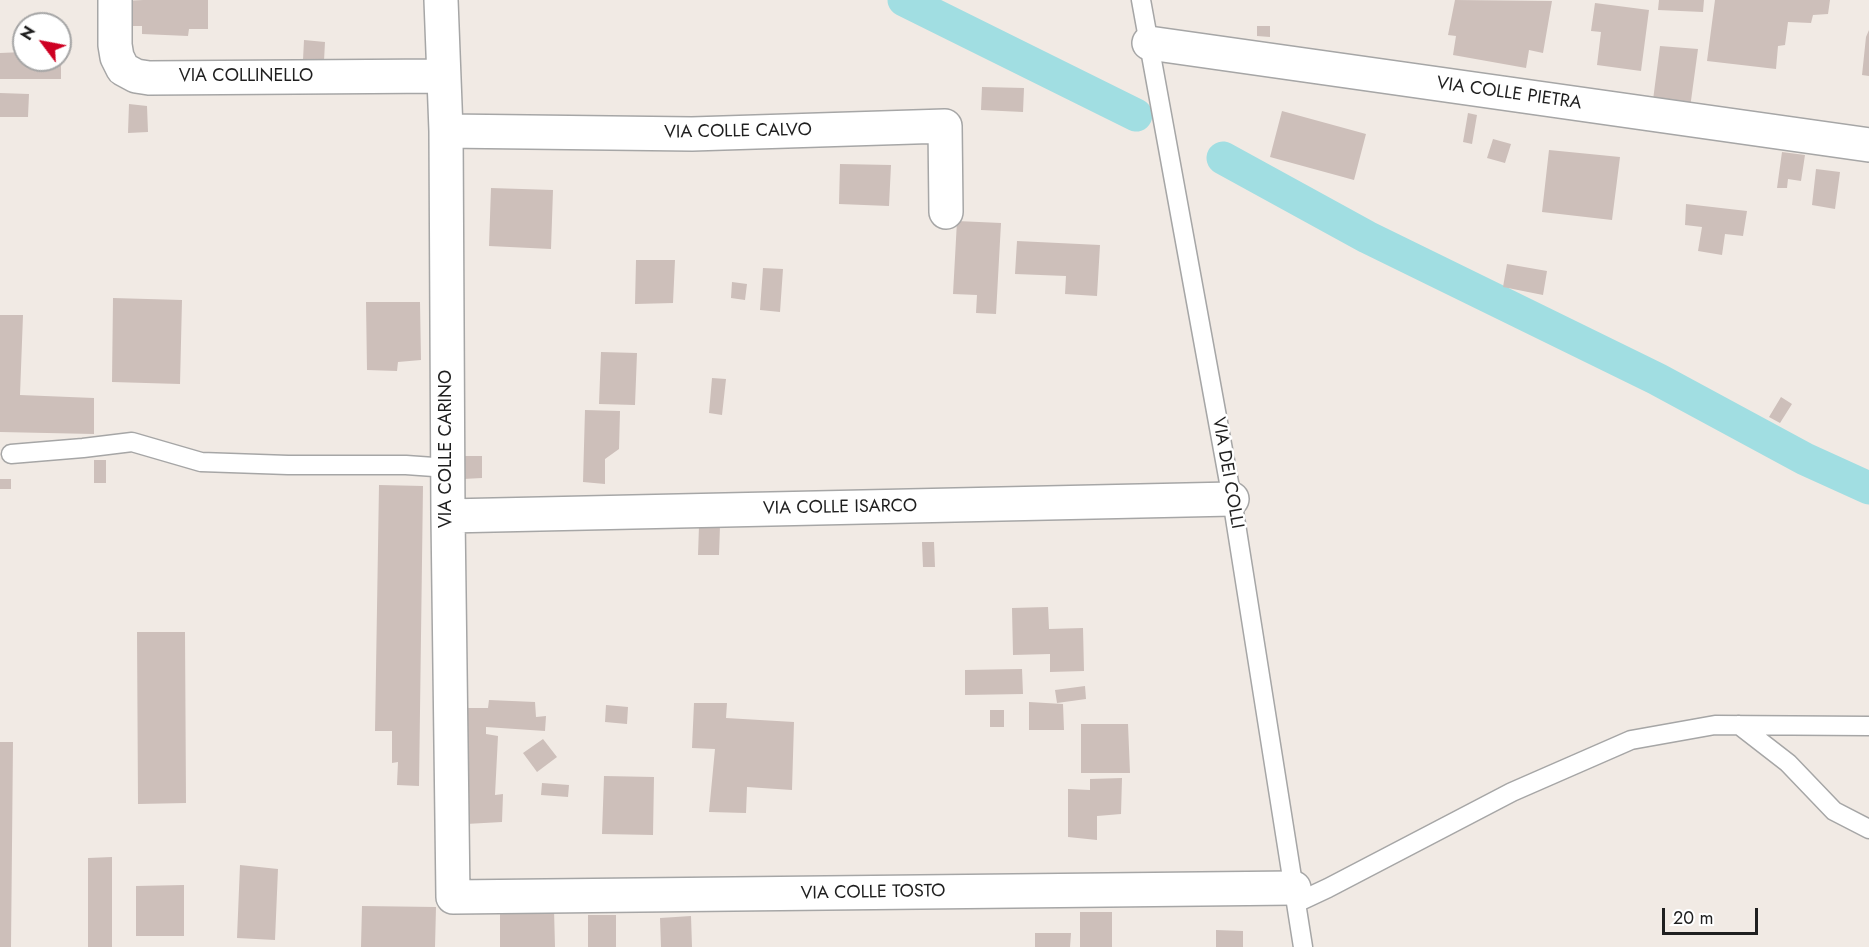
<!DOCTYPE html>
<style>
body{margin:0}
#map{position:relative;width:1869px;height:947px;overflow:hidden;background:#f1eae4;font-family:Jost,sans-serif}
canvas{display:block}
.north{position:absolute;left:12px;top:12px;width:60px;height:60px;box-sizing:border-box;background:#fff;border:2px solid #a5a5a5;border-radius:50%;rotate:302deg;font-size:16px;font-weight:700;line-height:24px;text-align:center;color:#1f1f1f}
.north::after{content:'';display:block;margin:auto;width:21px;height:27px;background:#ce0022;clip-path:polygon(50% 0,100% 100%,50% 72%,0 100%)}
.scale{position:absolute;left:1662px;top:908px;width:96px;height:27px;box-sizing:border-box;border:3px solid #1f1f1f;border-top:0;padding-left:8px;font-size:18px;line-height:21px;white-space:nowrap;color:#1f1f1f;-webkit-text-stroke:4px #fff;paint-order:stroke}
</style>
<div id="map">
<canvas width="1869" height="947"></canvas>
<div class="north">N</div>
<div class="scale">20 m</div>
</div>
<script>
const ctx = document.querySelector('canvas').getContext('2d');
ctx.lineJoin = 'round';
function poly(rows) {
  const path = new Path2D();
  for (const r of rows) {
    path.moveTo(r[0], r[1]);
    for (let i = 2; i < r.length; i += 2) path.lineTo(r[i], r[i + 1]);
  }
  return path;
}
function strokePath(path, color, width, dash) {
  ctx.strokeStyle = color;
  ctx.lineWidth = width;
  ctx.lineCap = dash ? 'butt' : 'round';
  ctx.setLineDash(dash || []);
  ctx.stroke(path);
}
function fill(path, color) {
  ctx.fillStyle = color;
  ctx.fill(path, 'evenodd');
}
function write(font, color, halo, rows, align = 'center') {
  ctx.font = font + ' Jost,sans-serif';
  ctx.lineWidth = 5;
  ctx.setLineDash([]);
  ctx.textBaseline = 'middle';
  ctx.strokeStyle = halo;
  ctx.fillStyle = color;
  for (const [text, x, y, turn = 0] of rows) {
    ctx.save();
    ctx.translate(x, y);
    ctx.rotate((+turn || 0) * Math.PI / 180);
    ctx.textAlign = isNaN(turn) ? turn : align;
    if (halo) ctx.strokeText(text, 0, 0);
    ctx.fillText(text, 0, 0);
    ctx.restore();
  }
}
const canal = poly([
 [904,0,1136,115],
 [1223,158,1367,237,1657,379,1805,459,1869,488]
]);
const building = poly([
 [143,0,208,0,208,29,189,29,188,36,142,34,142,26,123,26,124,1],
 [1455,0,1552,1,1543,53,1529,50,1526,68,1453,55,1456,36,1448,35],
 [1659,0,1704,0,1703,12,1658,10],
 [1715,0,1830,0,1828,14,1813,15,1811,23,1788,22,1785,45,1778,46,1776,69,1707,61],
 [1595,3,1649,10,1641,71,1597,65,1601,32,1591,31],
 [1257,26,1270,26,1270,37,1257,36],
 [1869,30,1869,76,1862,75,1866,37],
 [304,40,325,42,324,61,303,60],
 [1660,46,1698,49,1690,108,1653,100],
 [24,52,24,60,61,60,61,79,0,79,0,53],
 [982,87,1024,88,1023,112,981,110],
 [0,93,29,94,28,117,0,117],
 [129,104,147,106,148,132,128,133],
 [1282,111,1366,134,1354,180,1270,157],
 [1468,113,1477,115,1472,144,1463,142],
 [1493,139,1511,144,1505,163,1487,158],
 [1549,150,1620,157,1612,220,1542,212],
 [1782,152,1805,155,1801,181,1788,179,1787,188,1777,188],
 [840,164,891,165,889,206,839,204],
 [1816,169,1840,172,1835,209,1812,205],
 [491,188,553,190,551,249,489,246],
 [1686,204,1747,211,1743,236,1725,234,1722,255,1698,251,1702,227,1685,225],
 [957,221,1001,223,996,314,976,313,977,295,953,294],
 [1017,241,1100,245,1097,296,1065,294,1066,276,1015,274],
 [636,260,675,260,673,303,635,304],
 [1507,264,1547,271,1543,295,1503,287],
 [763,268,783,269,780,312,760,310],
 [732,282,747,284,745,300,731,298],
 [113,298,182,300,180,384,112,382],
 [366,302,420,302,421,360,398,362,397,371,367,370],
 [0,315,23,315,20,395,94,398,94,434,0,432],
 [601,352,637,353,635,405,599,404],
 [712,378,726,379,722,415,709,413],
 [1781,397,1792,404,1780,423,1769,417],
 [585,410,620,411,619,449,605,459,605,484,583,482],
 [463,456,482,456,482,478,463,479],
 [94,460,106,460,106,483,94,483],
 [0,479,11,479,11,489,0,489],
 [379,485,423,486,419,786,397,785,398,762,392,763,392,731,375,731],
 [699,526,720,526,719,555,698,555],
 [922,542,934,542,935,567,923,567],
 [1048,607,1049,629,1083,628,1084,671,1050,672,1050,654,1013,655,1012,608],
 [137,632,185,632,186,803,138,804],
 [1022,669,1023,694,965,695,965,670],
 [1085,686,1086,699,1057,703,1055,690],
 [489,700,535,702,536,717,546,716,545,731,486,727,486,734,498,736,495,795,503,794,502,822,466,824,467,708,488,708],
 [1029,702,1063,704,1064,730,1029,730],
 [694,703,727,703,726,718,794,722,792,790,747,787,746,813,709,812,715,749,692,748],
 [606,705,628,707,627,724,605,722],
 [990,710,1004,710,1004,727,990,727],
 [1081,724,1128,724,1130,773,1081,773],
 [543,739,557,757,537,772,523,753],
 [0,742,13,742,11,947,0,947],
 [604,776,654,777,653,835,602,834],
 [1122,778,1121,814,1097,816,1097,840,1068,837,1068,789,1090,790,1090,779],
 [542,783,569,785,568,797,541,795],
 [112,857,112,947,88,947,88,858],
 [240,865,278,869,275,940,237,938],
 [184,885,184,936,136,936,136,886],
 [362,906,436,907,435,947,361,947],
 [554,909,555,947,500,947,500,910],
 [1080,912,1112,912,1112,947,1080,947],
 [588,915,616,915,616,947,588,947],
 [691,916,692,947,661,947,660,918],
 [1216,930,1243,931,1243,947,1216,947],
 [1035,933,1071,933,1070,947,1035,947]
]);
const service = poly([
 [1141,0,1232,499,1303,947],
 [11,454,83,448,132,442,201,462,288,465,406,465,448,468],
 [1739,725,1788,763,1834,811,1869,829],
 [1296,903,1328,888,1512,792,1631,740,1715,725,1869,726]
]);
const minor = poly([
 [115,0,115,45,117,57,123,69,136,76,149,78,443,76],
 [441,0,446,131,448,516,453,897,1294,888],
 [1149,43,1869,145],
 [446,131,692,134,945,126,946,212],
 [448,516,1232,499]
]);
const streetNames = [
 ["VIA COLLINELLO",246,77],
 ["VIA COLLE PIETRA",1509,94,8],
 ["VIA COLLE CALVO",738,132,-1],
 ["VIA COLLE CARINO",447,449,-90],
 ["VIA DEI COLLI",1227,473,80],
 ["VIA COLLE ISARCO",840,508,-1],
 ["VIA COLLE TOSTO",873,893,-1]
];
strokePath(canal, '#a1dee2', 33);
fill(building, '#cdbfba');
strokePath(service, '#a6a6a6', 21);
strokePath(minor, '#a6a6a6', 36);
strokePath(service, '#fff', 18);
strokePath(minor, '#fff', 33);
write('18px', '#1f1f1f', '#fff', streetNames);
</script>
